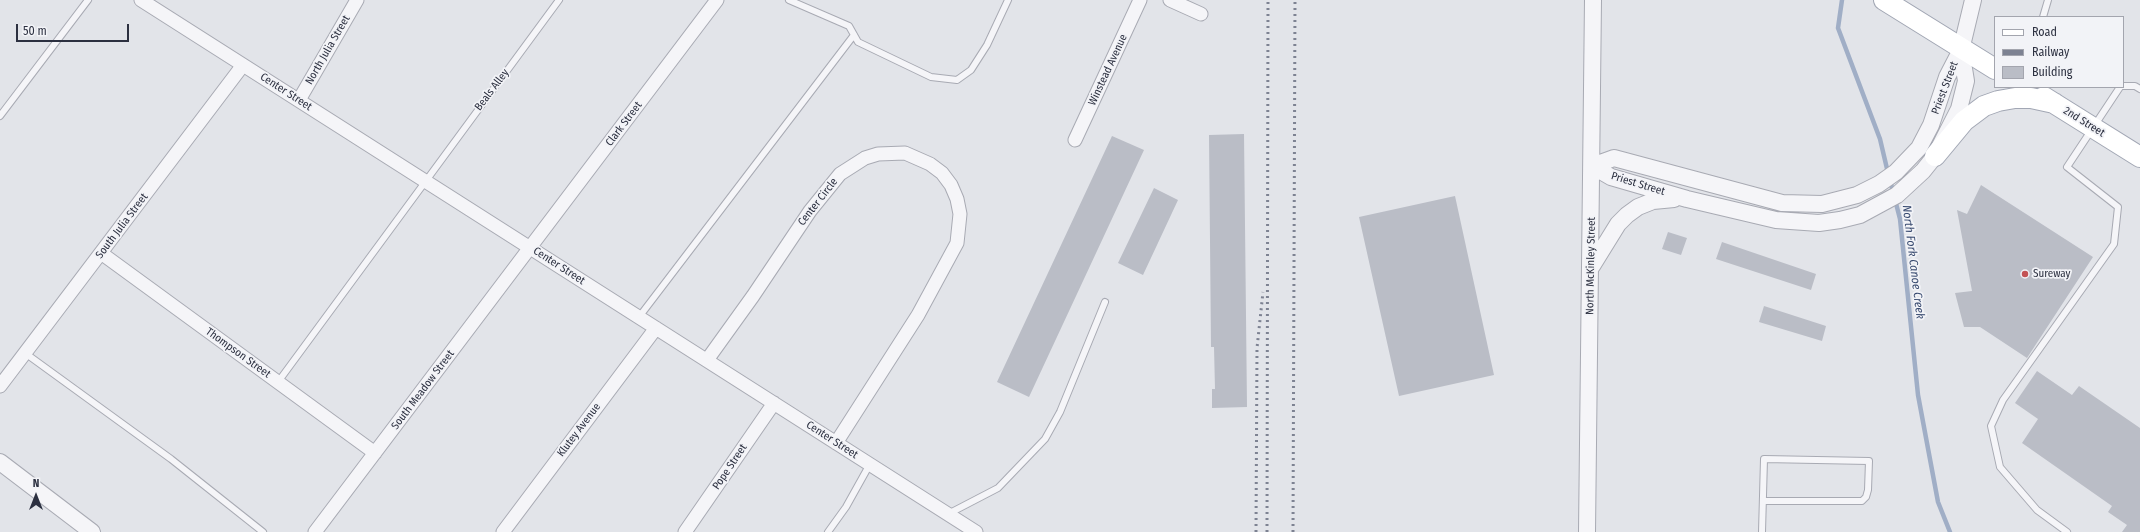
<!DOCTYPE html>
<style>
body{margin:0}
#map{position:relative;width:2140px;height:532px;overflow:hidden;background:#e2e4e9;font-family:"Fira Sans Condensed",sans-serif}
canvas{display:block}
.legend{position:absolute;left:1994px;top:16px;width:130px;height:72px;box-sizing:border-box;background:#f2f3f7;border:1px solid #a3a5ae;margin:0;padding:5px 7px;list-style:none;font-size:12px;color:#2c3040}
.legend li{display:flex;align-items:center;gap:8px;height:20px}
.legend b{width:20px;border:1px solid #a3a5ae}
.north{position:absolute;left:16px;top:476px;width:40px;height:40px;-webkit-text-stroke:3px #f2f3f7;paint-order:stroke;rotate:0deg;font-size:11px;font-weight:700;line-height:16px;text-align:center;color:#2c3040}
.north::after{content:'';display:block;margin:auto;width:14px;height:18px;background:#2c3040;clip-path:polygon(50% 0,100% 100%,50% 72%,0 100%)}
.scale{position:absolute;left:16px;top:24px;width:113px;height:18px;box-sizing:border-box;border:2px solid #2c3040;border-top:0;padding-left:5px;font-size:12px;line-height:14px;white-space:nowrap;color:#2c3040;-webkit-text-stroke:3px #f2f3f7;paint-order:stroke}
</style>
<div id="map">
<canvas width="2140" height="532"></canvas>
<ul class="legend">
<li><b style="height:5px;background:#fff"></b>Road</li>
<li><b style="height:5px;background:#7d8292"></b>Railway</li>
<li><b style="height:11px;background:#babdc6"></b>Building</li>
</ul>
<div class="north">N</div>
<div class="scale">50 m</div>
</div>
<script>
const ctx = document.querySelector('canvas').getContext('2d');
ctx.lineJoin = 'round';
function poly(rows) {
  const path = new Path2D();
  for (const r of rows) {
    path.moveTo(r[0], r[1]);
    for (let i = 2; i < r.length; i += 2) path.lineTo(r[i], r[i + 1]);
  }
  return path;
}
function strokePath(path, color, width, dash) {
  ctx.strokeStyle = color;
  ctx.lineWidth = width;
  ctx.lineCap = dash ? 'butt' : 'round';
  ctx.setLineDash(dash || []);
  ctx.stroke(path);
}
function fill(path, color) {
  ctx.fillStyle = color;
  ctx.fill(path, 'evenodd');
}
function write(font, color, halo, rows, align = 'center') {
  ctx.font = font + ' "Fira Sans Condensed",sans-serif';
  ctx.lineWidth = 3.5;
  ctx.setLineDash([]);
  ctx.textBaseline = 'middle';
  ctx.strokeStyle = halo;
  ctx.fillStyle = color;
  for (const [text, x, y, turn = 0] of rows) {
    ctx.save();
    ctx.translate(x, y);
    ctx.rotate((+turn || 0) * Math.PI / 180);
    ctx.textAlign = isNaN(turn) ? turn : align;
    if (halo) ctx.strokeText(text, 0, 0);
    ctx.fillText(text, 0, 0);
    ctx.restore();
  }
}
const stream = poly([
 [1842,0,1838,28,1880,139,1888,173],
 [1890,180,1900,219,1918,395,1938,502,1950,532]
]);
const building = poly([
 [1244,134,1247,407,1212,408,1212,389,1215,389,1214,347,1211,347,1209,135],
 [1112,136,1144,150,1029,397,997,382],
 [1981,185,2093,257,2027,358,1980,327,1964,327,1955,293,1972,291,1957,210,1967,214],
 [1154,188,1178,200,1143,275,1118,263],
 [1455,196,1494,375,1399,396,1359,217],
 [1668,232,1687,238,1681,255,1662,249],
 [1722,242,1816,274,1811,290,1716,259],
 [1764,306,1826,326,1822,341,1759,322],
 [2037,371,2072,395,2079,386,2140,428,2140,532,2122,532,2127,525,2108,512,2112,506,2022,443,2038,419,2015,403]
]);
const service = poly([
 [789,0,849,26,858,42,931,77,957,80,971,70,987,45,1008,0],
 [2043,17,2048,0],
 [2123,86,2135,86,2140,89],
 [0,116,88,0],
 [639,317,854,35],
 [25,353,171,459,263,532],
 [278,382,559,0],
 [948,514,998,488,1045,439,1060,412,1105,302],
 [828,532,846,507,870,464],
 [1762,532,1764,459,1869,461,1868,490,1866,497,1862,501,1763,501],
 [2067,532,2037,510,2000,467,1991,426,2003,400,2114,244,2118,207,2067,167,2120,87]
]);
const minor = poly([
 [141,0,976,532],
 [1170,0,1201,14],
 [299,100,357,0],
 [1075,140,1140,0],
 [101,253,375,453],
 [707,360,753,296,810,211,840,174,865,158,878,154,905,153,930,164,942,173,951,185,957,199,960,214,957,243,918,315,836,443],
 [0,386,243,65],
 [315,532,717,0],
 [503,532,656,328],
 [685,532,774,403]
]);
const tertiary = poly([
 [1592,166,1614,158,1782,203,1822,204,1857,195,1879,184,1896,172,1919,148,1931,125,1947,77,1961,50,1973,0],
 [1592,166,1611,177,1687,199,1776,220,1819,223,1840,220,1860,215,1897,195,1923,171,1935,156,1959,109,1966,81,1961,50],
 [1592,266,1618,224,1627,215,1638,207,1653,201,1674,199],
 [0,462,92,532],
 [1587,532,1593,0]
]);
const primary = poly([
 [1884,0,1995,69],
 [2044,97,2140,157],
 [1935,156,1964,121,1984,106,1998,101,2015,98,2031,98,2054,103]
]);
const rail = poly([
 [1256,532,1257,348,1263,292],
 [1267,532,1268,0],
 [1293,532,1295,0]
]);
const markers = [
 [2025,274,4,"#c35254"]
];
const streetNames = [
 ["North Julia Street",328,50,-60],
 ["Winstead Avenue",1108,70,-65],
 ["Priest Street",1945,88,-69],
 ["Beals Alley",492,90,-53],
 ["Center Street",286,92,33],
 ["2nd Street",2084,122,32],
 ["Clark Street",624,124,-53],
 ["Priest Street",1638,184,17],
 ["Center Circle",818,202,-52],
 ["South Julia Street",122,226,-53],
 ["Center Street",559,266,33],
 ["North McKinley Street",1591,266,-89],
 ["Thompson Street",238,353,36],
 ["South Meadow Street",423,390,-53],
 ["Klutey Avenue",579,430,-53],
 ["Center Street",832,440,33],
 ["Pope Street",730,467,-56]
];
const poiNames = [
 ["Sureway",2033,274]
];
const waterNames = [
 ["North Fork Canoe Creek",1913,262,83]
];
strokePath(stream, '#a0aec6', 4.5);
fill(building, '#babdc6');
strokePath(service, '#a8aab3', 8);
strokePath(minor, '#a8aab3', 15);
strokePath(tertiary, '#a8aab3', 18);
strokePath(primary, '#a2a7b4', 22);
strokePath(service, '#f5f5f8', 6);
strokePath(minor, '#f5f5f8', 13);
strokePath(tertiary, '#f5f5f8', 16);
strokePath(primary, '#fff', 20);
strokePath(rail, '#7d8292', 3, [2, 4]);
for (const [x, y, r, color] of markers) {
  const dot = new Path2D();
  dot.arc(x, y, r, 0, 2 * Math.PI);
  ctx.fillStyle = color;
  ctx.fill(dot);
  strokePath(dot, '#f2f3f7', 1.5);
}
write('11px', '#2c3040', '#f2f3f7', streetNames);
write('11px', '#2c3040', '#f2f3f7', poiNames, 'left');
write('italic 12px', '#394b70', '#f2f3f7', waterNames);
</script>
